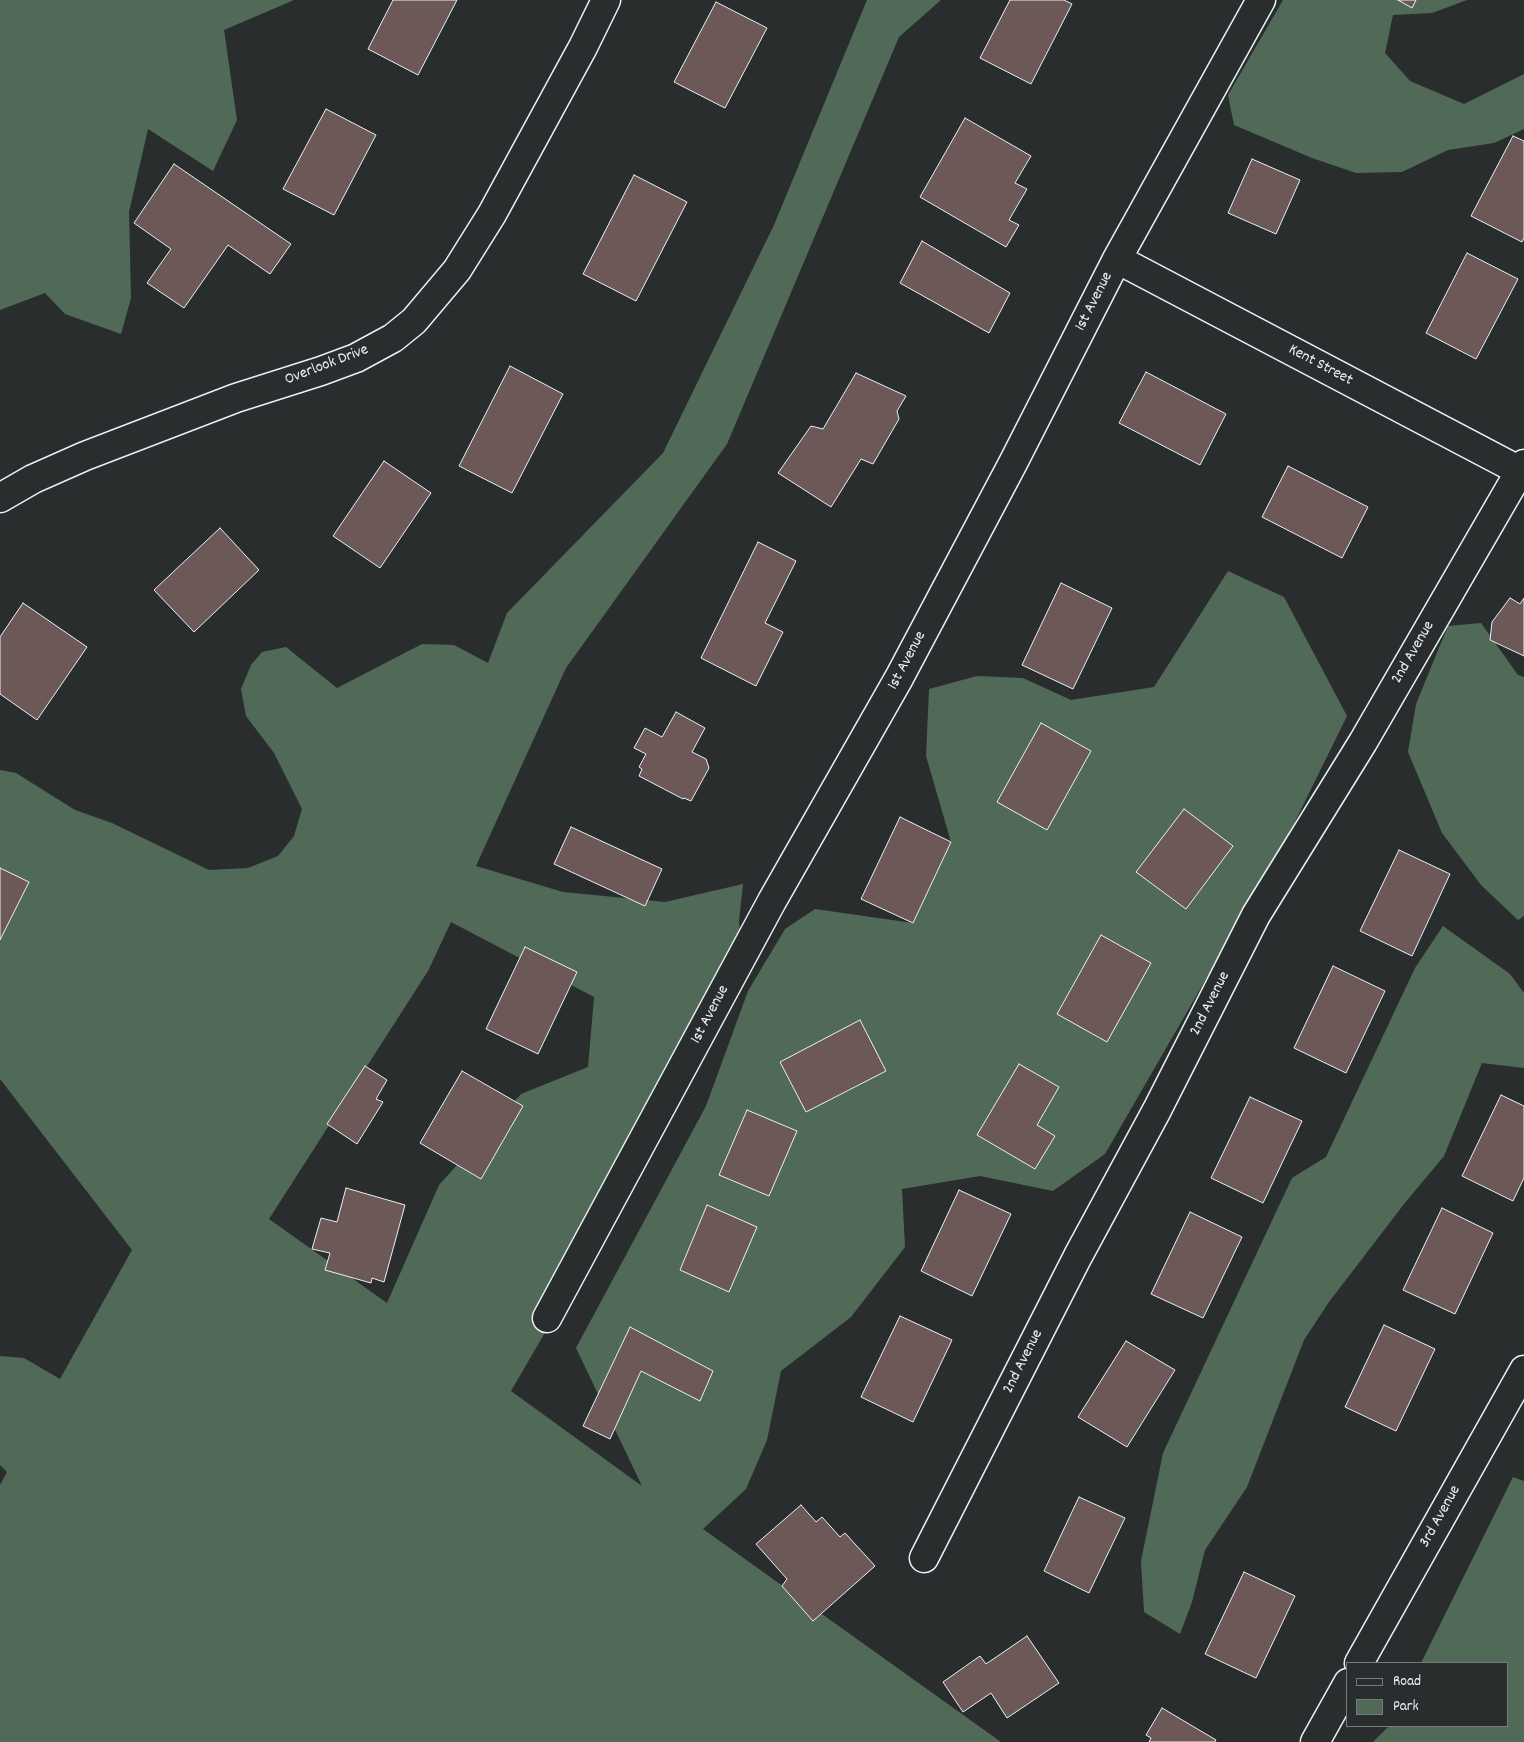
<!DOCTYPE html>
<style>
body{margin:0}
#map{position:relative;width:1524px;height:1742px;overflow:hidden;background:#2a2d2e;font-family:Dekko,sans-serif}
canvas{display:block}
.legend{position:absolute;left:1346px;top:1662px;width:162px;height:65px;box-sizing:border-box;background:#2a2d2e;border:1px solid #767b7f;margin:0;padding:6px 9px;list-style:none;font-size:15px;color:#e8f1f8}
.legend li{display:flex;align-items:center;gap:10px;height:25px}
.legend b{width:25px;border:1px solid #767b7f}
</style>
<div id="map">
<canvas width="1524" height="1742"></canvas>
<ul class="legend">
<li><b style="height:6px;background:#2a2d2e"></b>Road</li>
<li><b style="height:14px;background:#516a58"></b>Park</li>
</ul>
</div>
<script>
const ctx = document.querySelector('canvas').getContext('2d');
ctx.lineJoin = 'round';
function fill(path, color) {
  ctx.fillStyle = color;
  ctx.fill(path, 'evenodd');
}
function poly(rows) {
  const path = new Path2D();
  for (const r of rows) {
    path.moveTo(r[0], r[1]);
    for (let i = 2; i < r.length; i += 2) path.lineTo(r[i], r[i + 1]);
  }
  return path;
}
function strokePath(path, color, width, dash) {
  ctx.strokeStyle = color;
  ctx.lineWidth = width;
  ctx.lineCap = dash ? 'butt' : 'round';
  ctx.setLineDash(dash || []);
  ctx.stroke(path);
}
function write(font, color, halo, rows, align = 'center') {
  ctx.font = font + ' Dekko,sans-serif';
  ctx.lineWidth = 4;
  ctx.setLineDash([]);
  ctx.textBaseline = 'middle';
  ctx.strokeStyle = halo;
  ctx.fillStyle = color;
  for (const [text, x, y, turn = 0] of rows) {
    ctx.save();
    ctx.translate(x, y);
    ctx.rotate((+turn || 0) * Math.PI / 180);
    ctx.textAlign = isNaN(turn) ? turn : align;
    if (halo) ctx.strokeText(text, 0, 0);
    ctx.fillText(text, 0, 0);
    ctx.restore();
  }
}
const green = poly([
 [0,0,294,0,224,30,237,120,213,171,148,129,129,212,131,298,121,334,65,314,45,293,0,310],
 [867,0,941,0,899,37,727,444,566,668,476,866,563,892,665,902,743,884,739,921,742,957,558,1299,543,1336,511,1391,642,1486,576,1348,706,1106,748,991,785,929,815,909,913,923,951,842,926,756,929,689,977,676,1023,678,1071,700,1154,687,1228,571,1284,597,1347,716,1285,842,1105,1154,1053,1191,980,1176,902,1189,905,1247,851,1317,781,1371,767,1440,746,1489,703,1529,1001,1742,0,1742,0,1485,7,1472,0,1465,0,1356,24,1358,60,1379,132,1250,0,1079,0,770,16,773,75,810,112,823,209,870,248,868,278,856,294,836,302,809,274,753,246,716,241,689,251,665,262,652,286,647,337,688,422,644,454,645,488,663,507,613,663,453,774,225],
 [451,922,594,997,588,1067,521,1094,439,1185,387,1303,269,1219,428,971],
 [1283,0,1467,0,1432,13,1393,15,1385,53,1410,81,1464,104,1524,74,1524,129,1494,143,1448,150,1402,172,1356,173,1312,158,1234,125,1228,95],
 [1481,623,1518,675,1524,677,1524,916,1518,920,1481,885,1442,833,1408,752,1416,704,1448,626],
 [1443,926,1510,974,1524,993,1524,1068,1482,1063,1444,1156,1404,1204,1329,1302,1304,1340,1247,1487,1205,1550,1192,1602,1180,1634,1144,1612,1141,1561,1163,1453,1292,1178,1326,1157,1415,968],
 [1513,1477,1524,1481,1524,1742,1373,1742,1389,1726,1508,1726,1508,1663,1421,1663]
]);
const building = poly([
 [393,0,457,0,418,75,368,49,393,0],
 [1010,0,1064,0,1072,4,1031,84,980,58,1010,0],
 [1398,0,1416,0,1412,8,1398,0],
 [716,2,767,28,725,108,674,82,716,2],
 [326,109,376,135,334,215,283,189,326,109],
 [965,118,1031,156,1015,183,1027,189,1009,220,1019,225,1006,247,920,197,965,118],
 [1513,136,1524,141,1524,238,1522,242,1471,216,1513,136],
 [1252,159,1300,180,1276,234,1228,213,1252,159],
 [174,164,291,244,270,274,228,245,184,308,147,283,171,249,134,223,174,164],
 [634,175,687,202,636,301,583,274,634,175],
 [922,241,1010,293,989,333,900,283,922,241],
 [1467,253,1518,279,1476,359,1426,333,1467,253],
 [510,366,563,394,512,493,459,466,510,366],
 [1146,372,1226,414,1200,465,1119,423,1146,372],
 [856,373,906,396,897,411,899,419,873,464,861,459,831,507,778,473,811,426,823,429,856,373],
 [384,461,431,493,380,568,333,536,384,461],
 [1288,466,1368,507,1342,558,1262,517,1288,466],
 [220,528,259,570,194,632,154,590,220,528],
 [758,542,796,561,765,623,783,632,756,686,701,658,758,542],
 [1061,583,1112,608,1073,689,1022,665,1061,583],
 [1510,598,1520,604,1524,598,1524,656,1490,640,1492,622,1510,598],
 [23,603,87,647,37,720,0,694,0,637,23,603],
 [676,712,705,728,692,752,706,759,709,768,691,801,684,798,683,799,639,776,642,769,639,767,646,754,634,748,645,728,662,737,676,712],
 [1041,723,1091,751,1047,830,997,802,1041,723],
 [1184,809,1233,846,1186,909,1136,872,1184,809],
 [900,817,951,842,913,923,861,899,900,817],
 [571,827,662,869,645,906,554,864,571,827],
 [1399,850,1450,874,1412,956,1360,931,1399,850],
 [0,868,29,882,0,940,0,868],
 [1101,935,1151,963,1107,1042,1057,1014,1101,935],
 [525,947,577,972,538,1054,486,1029,525,947],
 [1333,966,1385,991,1346,1073,1294,1048,1333,966],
 [860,1020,886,1071,806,1112,780,1062,860,1020],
 [1019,1064,1059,1087,1037,1125,1055,1136,1035,1169,977,1135,1019,1064],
 [365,1066,387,1080,376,1099,383,1102,357,1144,327,1124,365,1066],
 [462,1071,523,1106,481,1179,420,1143,462,1071],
 [1501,1095,1524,1106,1524,1178,1513,1201,1462,1176,1501,1095],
 [1250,1097,1302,1121,1263,1203,1211,1178,1250,1097],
 [747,1110,797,1131,769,1196,719,1175,747,1110],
 [346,1188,405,1205,384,1282,372,1278,371,1283,325,1270,330,1253,312,1249,321,1218,337,1222,346,1188],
 [959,1190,1011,1214,972,1296,921,1271,959,1190],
 [707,1205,757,1227,729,1292,680,1270,707,1205],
 [1442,1208,1493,1233,1455,1314,1403,1290,1442,1208],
 [1190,1212,1242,1237,1203,1318,1151,1294,1190,1212],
 [900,1316,952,1340,913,1422,861,1397,900,1316],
 [1384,1325,1435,1349,1396,1431,1345,1407,1384,1325],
 [630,1327,713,1371,700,1401,641,1371,610,1439,583,1426,630,1327],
 [1126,1341,1175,1370,1127,1447,1078,1417,1126,1341],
 [1079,1497,1125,1518,1089,1593,1044,1571,1079,1497],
 [801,1505,816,1522,822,1517,840,1537,845,1533,875,1566,813,1621,782,1586,787,1579,756,1544,801,1505],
 [1244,1572,1295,1596,1256,1678,1205,1654,1244,1572],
 [1027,1636,1059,1683,1007,1718,991,1693,963,1712,943,1682,980,1656,986,1664,1027,1636],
 [1162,1708,1216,1740,1215,1742,1149,1742,1151,1738,1146,1735,1162,1708]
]);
const minor = poly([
 [1117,259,1524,473],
 [0,498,33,479,85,456,236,398,321,371,356,358,393,338,414,321,457,270,492,214,583,47,606,0],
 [547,1318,772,901,899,678,1013,463,1117,259,1261,0],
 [924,1558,1078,1256,1157,1110,1256,915,1363,742,1524,464],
 [1359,1663,1524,1370],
 [1315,1742,1348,1683]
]);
const streetNames = [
 ["1st Avenue",1095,302,-63],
 ["Overlook Drive",327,366,-21],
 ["Kent Street",1320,366,28],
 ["2nd Avenue",1414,653,-60],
 ["1st Avenue",908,661,-62],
 ["2nd Avenue",1211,1004,-63],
 ["1st Avenue",711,1015,-62],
 ["2nd Avenue",1024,1362,-63],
 ["3rd Avenue",1441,1517,-61]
];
fill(green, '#516a58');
fill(building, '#6c5957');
strokePath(building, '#e8f1f8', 1);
strokePath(minor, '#e8f1f8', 31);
strokePath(minor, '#2a2d2e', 28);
write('16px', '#e8f1f8', '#2a2d2e', streetNames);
</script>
